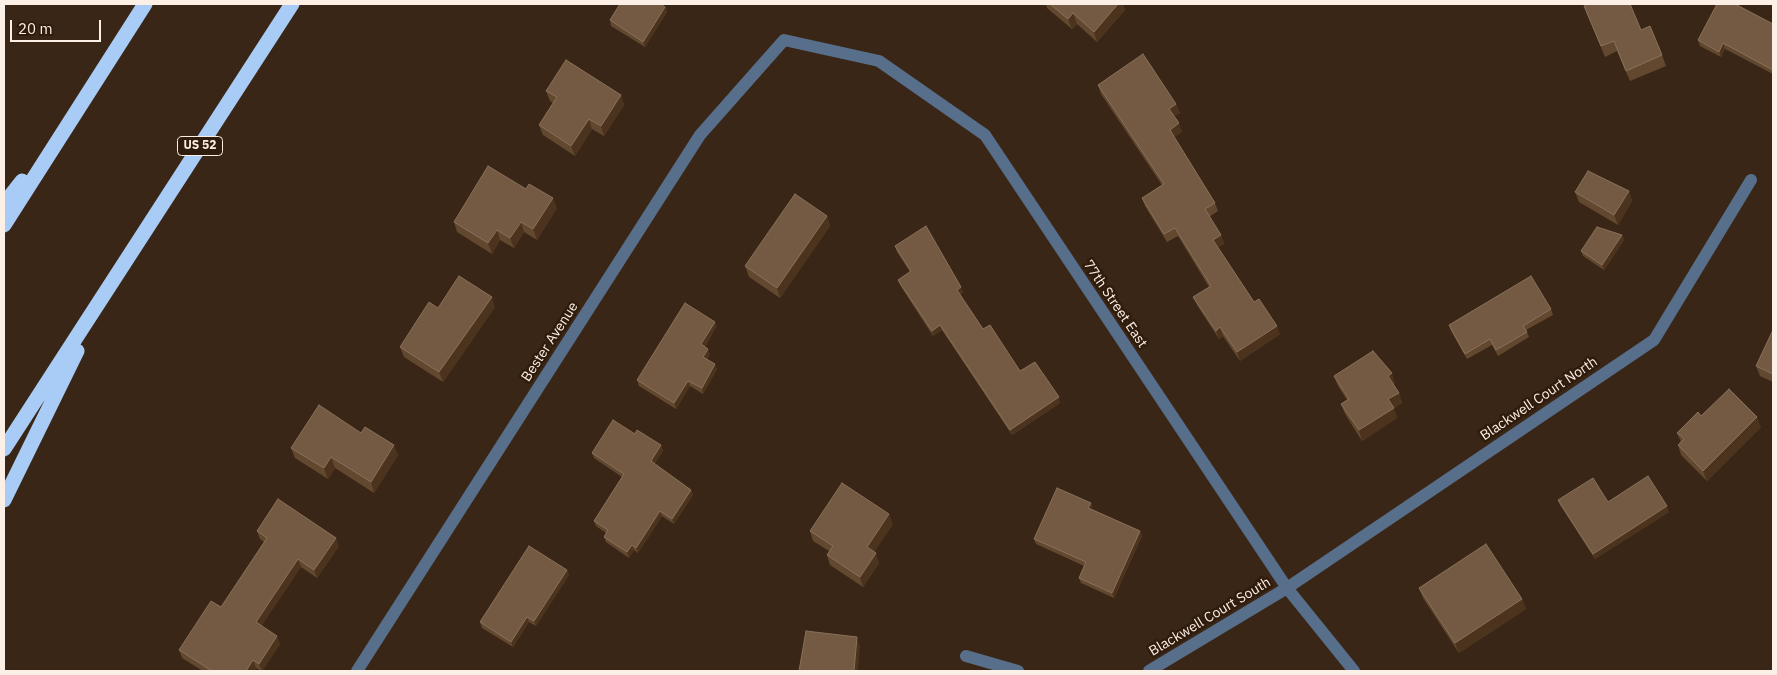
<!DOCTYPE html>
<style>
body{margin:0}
#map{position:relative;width:1777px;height:675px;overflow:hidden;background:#392616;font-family:"IBM Plex Sans",sans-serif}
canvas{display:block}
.frame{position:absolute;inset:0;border:5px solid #fcefe5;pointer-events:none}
.scale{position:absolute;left:10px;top:20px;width:91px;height:22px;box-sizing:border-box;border:2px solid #fcefe5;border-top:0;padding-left:6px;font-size:15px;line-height:18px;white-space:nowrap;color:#fcefe5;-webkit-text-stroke:4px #2f1c0c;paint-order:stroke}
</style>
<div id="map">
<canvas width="1777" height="675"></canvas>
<div class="frame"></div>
<div class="scale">20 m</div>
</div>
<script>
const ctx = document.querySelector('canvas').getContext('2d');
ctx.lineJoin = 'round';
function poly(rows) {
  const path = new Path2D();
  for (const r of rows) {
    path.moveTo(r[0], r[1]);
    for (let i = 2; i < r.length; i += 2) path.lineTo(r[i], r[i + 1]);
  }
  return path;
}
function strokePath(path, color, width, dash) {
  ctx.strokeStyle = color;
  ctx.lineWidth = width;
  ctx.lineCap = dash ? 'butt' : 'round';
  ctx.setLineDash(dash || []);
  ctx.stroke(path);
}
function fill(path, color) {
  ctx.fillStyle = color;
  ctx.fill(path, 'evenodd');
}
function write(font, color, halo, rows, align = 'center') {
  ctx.font = font + ' "IBM Plex Sans",sans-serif';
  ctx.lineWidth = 5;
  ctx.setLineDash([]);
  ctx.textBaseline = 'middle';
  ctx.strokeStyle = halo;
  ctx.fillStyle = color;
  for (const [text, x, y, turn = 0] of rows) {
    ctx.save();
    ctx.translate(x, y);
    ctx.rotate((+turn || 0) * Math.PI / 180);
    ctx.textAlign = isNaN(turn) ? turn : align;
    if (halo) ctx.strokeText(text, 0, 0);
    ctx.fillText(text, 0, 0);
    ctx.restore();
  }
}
const minor = poly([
 [966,656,1018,671],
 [357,671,700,135,784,40,879,61,985,135,1287,588,1354,671],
 [1149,671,1287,588,1654,340,1751,180]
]);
const motorway = poly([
 [4,204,22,181],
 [4,225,145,4],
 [4,449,292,4],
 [4,500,77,351]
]);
const wall = poly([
 [619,4,660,4,665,7,667,12,645,47,611,26,610,20,620,4],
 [1046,4,1123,4,1125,10,1097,42,1077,24,1072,29,1047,8],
 [1584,6,1641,30,1662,55,1666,66,1630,81,1617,51,1605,57],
 [1773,24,1773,74,1725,49,1721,57,1700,46,1698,40],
 [1098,85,1176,104,1180,113,1174,116,1182,132,1174,137,1215,203,1218,211,1209,217,1221,235,1224,244,1218,247,1254,302,1280,334,1240,361,1223,336,1219,339,1197,305,1193,297,1209,287,1178,236,1167,242,1145,206,1142,198,1162,185,1101,94],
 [546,91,621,95,624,105,604,136,592,129,575,156,543,135,539,125,553,103,550,101],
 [1629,191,1632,201,1618,225,1579,202,1575,192],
 [557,208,537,240,524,232,514,248,500,240,492,254,457,232,454,222],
 [827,216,830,226,780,298,749,277,745,266],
 [1622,235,1624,240,1604,270,1583,256,1581,251],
 [895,246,963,292,960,295,983,329,1020,371,1060,403,1012,435,942,330,933,336,900,285,898,280,910,272,897,252],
 [495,307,443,382,404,357,400,347,438,308],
 [1551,309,1553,315,1526,330,1529,337,1498,356,1492,345,1467,359,1451,331,1449,325],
 [715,322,716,327,705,347,710,354,707,359,717,369,703,394,690,386,676,409,639,386,637,380],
 [1773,330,1773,382,1760,376,1756,366],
 [1334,376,1395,383,1393,385,1399,393,1402,403,1394,408,1397,418,1362,441,1345,414,1341,404,1347,400,1338,386],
 [1701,416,1761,427,1707,481,1681,455,1678,445,1681,442,1677,433],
 [635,434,661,445,663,451,654,464,691,490,693,495,674,524,662,516,638,553,634,550,629,558,606,542,604,537,606,533,596,526,594,521,622,477,594,458,592,453],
 [291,448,398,455,374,493,335,468,328,479,295,458],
 [1558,500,1608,502,1669,512,1595,559,1560,505],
 [1091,503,1092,508,1092,509,1140,531,1142,536,1114,598,1081,583,1079,578,1084,566,1036,544,1034,539],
 [893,524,874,552,879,563,863,587,830,565,827,555,829,551,813,541,810,531],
 [257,531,339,546,317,578,301,567,261,626,280,644,262,671,256,668,254,671,203,671,182,658,179,650,221,607,264,542,260,539],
 [567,570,569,575,536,626,529,622,513,647,482,628,480,622],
 [1419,588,1522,599,1526,609,1459,653,1423,598]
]);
const shadedWall = poly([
 [1118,4,1123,4,1125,10,1097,42,1094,32],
 [665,7,667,12,645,47,643,42],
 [1073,13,1077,24,1072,29,1068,19],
 [1723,43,1725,49,1721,57,1719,52],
 [621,95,624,105,604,136,601,126],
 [1176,104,1180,113,1172,118,1169,109],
 [589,119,592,129,575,156,571,146],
 [1179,123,1182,132,1173,138,1170,130],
 [1629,191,1632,201,1618,225,1614,215],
 [553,198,557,208,537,240,533,229],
 [827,216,830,226,780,298,777,288],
 [521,222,524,232,514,248,510,238],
 [497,230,500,240,492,254,488,243],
 [1221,235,1224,244,1216,248,1213,240],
 [1622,235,1624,240,1604,270,1602,265],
 [961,287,963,292,959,295,957,290],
 [492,297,495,307,443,382,439,372],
 [715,322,716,327,703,350,701,344],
 [940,325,942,330,933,336,932,331],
 [1277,326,1280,334,1240,361,1237,352],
 [1220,327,1223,336,1219,339,1216,331],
 [708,349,710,354,704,362,703,357],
 [715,364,717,369,703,394,702,388],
 [1392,373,1395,383,1391,386,1388,376],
 [688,381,690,386,676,409,674,403],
 [1399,393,1402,403,1394,408,1397,418,1362,441,1359,430,1388,399],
 [1059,397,1060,403,1012,435,1010,430],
 [1757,417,1761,427,1707,481,1703,471],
 [394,445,398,455,374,493,371,482],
 [661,445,663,451,653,467,651,461],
 [331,457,335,468,328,479,324,468],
 [691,490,693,495,674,524,672,519],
 [1091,503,1092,508,1090,513,1088,508],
 [1667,506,1669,512,1595,559,1593,554],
 [660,511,662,516,638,553,636,548],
 [889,514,893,524,871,557,867,547],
 [1140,531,1142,536,1114,598,1112,593],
 [336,538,339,546,317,578,314,570],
 [632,545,634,550,629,558,627,552],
 [876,553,879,563,863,587,860,577],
 [298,559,301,567,259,630,256,622],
 [567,570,569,575,536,626,534,621],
 [1522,599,1526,609,1459,653,1455,643],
 [527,617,529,622,513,647,511,642],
 [277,636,280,644,262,671,259,664],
 [857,637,860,646,858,671,854,671],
 [253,660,256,668,254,671,246,671]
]);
const building = poly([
 [620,4,660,4,665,7,643,42,610,20,620,4],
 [1050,4,1118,4,1094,32,1073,13,1068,19,1050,4],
 [1589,4,1630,4,1641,30,1650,26,1662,55,1626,71,1614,41,1601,46,1584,6,1589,4],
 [1717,4,1735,4,1773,24,1773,70,1723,43,1719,52,1698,40,1717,4],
 [1143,54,1176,104,1169,109,1179,123,1170,130,1215,203,1205,209,1221,235,1213,240,1254,302,1259,299,1277,326,1237,352,1220,327,1216,331,1193,297,1211,286,1175,228,1164,234,1142,198,1164,184,1098,85,1143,54],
 [566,60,621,95,601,126,589,119,571,146,539,125,557,97,546,91,566,60],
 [488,166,526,189,529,184,553,198,533,229,521,222,510,238,497,230,488,243,454,222,488,166],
 [1588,171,1629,191,1614,215,1575,192,1588,171],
 [795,194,827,216,777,288,745,266,795,194],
 [926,226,961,287,957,290,983,329,990,325,1020,371,1035,362,1059,397,1010,430,940,325,932,331,898,280,911,271,895,246,926,226],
 [1597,227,1622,235,1602,265,1581,251,1597,227],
 [459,276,492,297,439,372,400,347,429,302,438,308,459,276],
 [1531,276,1551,309,1523,326,1527,332,1496,350,1490,339,1465,354,1449,325,1531,276],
 [685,303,715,322,701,344,708,349,703,357,715,364,702,388,688,381,674,403,637,380,685,303],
 [1773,330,1773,374,1756,366,1773,330],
 [1373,351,1392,373,1388,376,1399,393,1388,399,1394,408,1359,430,1341,404,1349,399,1334,376,1373,351],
 [1729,389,1757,417,1703,471,1678,445,1684,439,1677,433,1698,412,1701,416,1729,389],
 [319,405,361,433,365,427,394,445,371,482,331,457,324,468,291,448,319,405],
 [613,420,635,434,637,430,661,445,651,461,691,490,672,519,660,511,636,548,632,545,627,552,604,537,608,530,594,521,624,474,592,453,613,420],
 [1648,476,1667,506,1593,554,1558,500,1593,478,1608,502,1648,476],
 [842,483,889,514,867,547,876,553,860,577,827,555,833,546,810,531,842,483],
 [1057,488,1091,503,1088,508,1140,531,1112,593,1079,578,1086,562,1034,539,1057,488],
 [278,499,336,538,314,570,298,559,256,622,277,636,259,664,253,660,246,671,212,671,179,650,211,601,221,607,267,538,257,531,278,499],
 [1486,544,1522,599,1455,643,1419,588,1486,544],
 [529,546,567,570,534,621,527,617,511,642,480,622,529,546],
 [806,631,857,637,854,671,799,671,806,631]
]);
const shields = [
 [200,146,45]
];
const shieldNames = [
 ["US 52",200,146]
];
const streetNames = [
 ["77th Street East",1115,304,56],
 ["Bester Avenue",550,342,-57],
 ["Blackwell Court North",1539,399,-34],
 ["Blackwell Court South",1210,617,-31]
];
strokePath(minor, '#576f8b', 12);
strokePath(motorway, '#a9ccf6', 15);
fill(wall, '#634830');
fill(shadedWall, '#4c331d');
fill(building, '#745a43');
strokePath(building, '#89715c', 1);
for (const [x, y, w] of shields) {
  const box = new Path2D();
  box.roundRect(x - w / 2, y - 9.5, w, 19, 4);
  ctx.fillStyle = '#2f1c0c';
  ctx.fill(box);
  strokePath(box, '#fcefe5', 1);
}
write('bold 12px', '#fcefe5', null, shieldNames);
write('14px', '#fcefe5', '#2f1c0c', streetNames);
</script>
